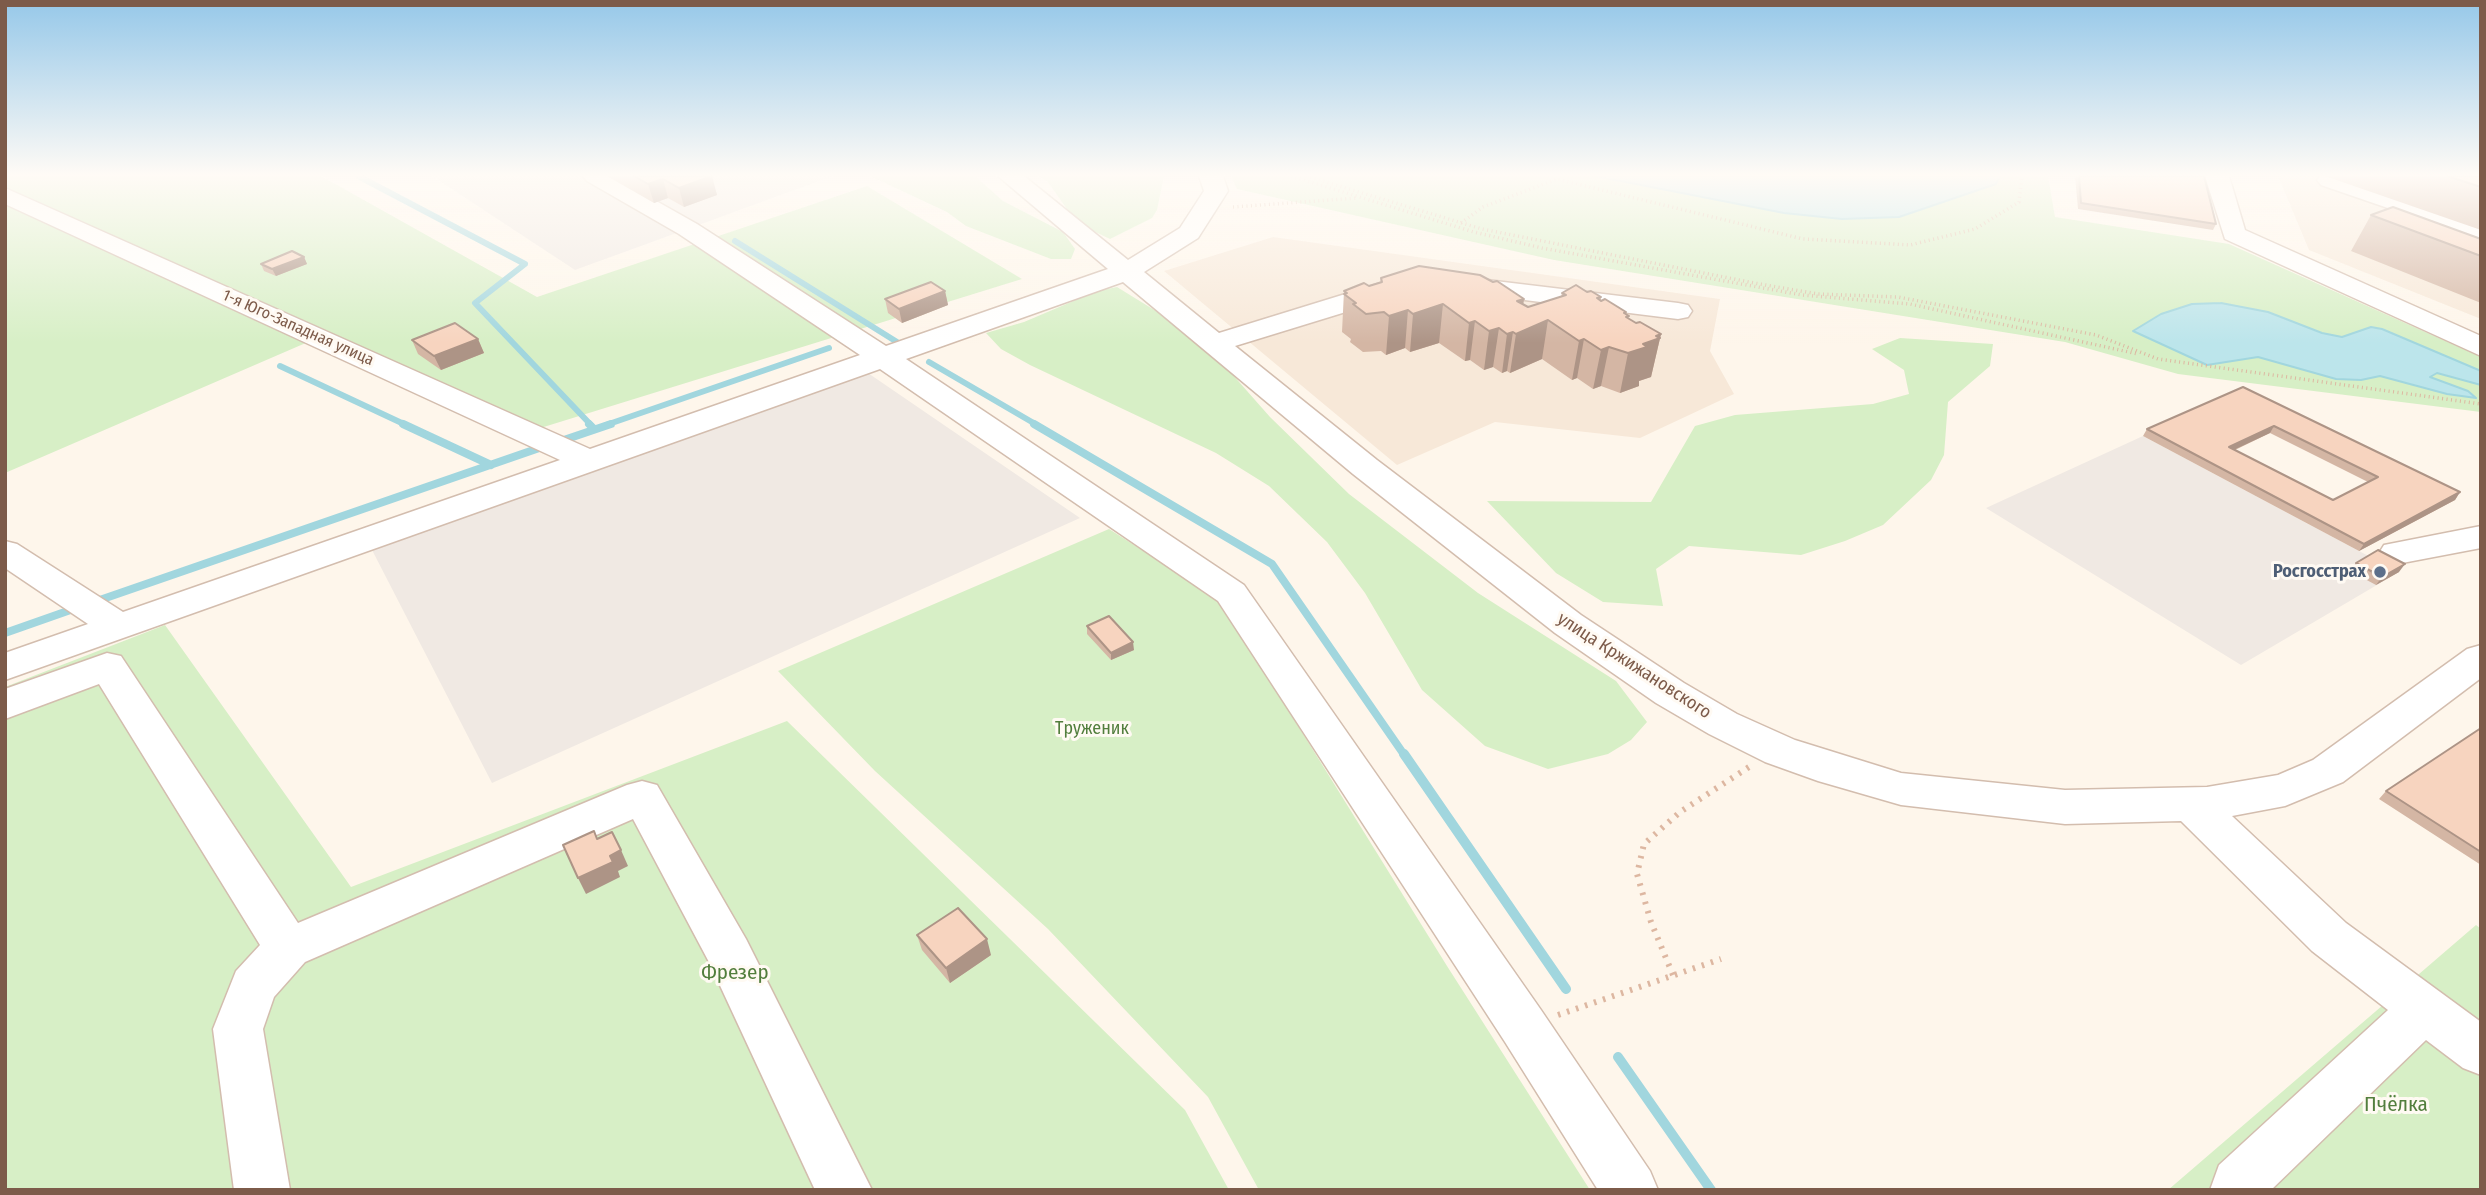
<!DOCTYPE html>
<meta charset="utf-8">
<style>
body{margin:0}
#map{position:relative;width:2486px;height:1195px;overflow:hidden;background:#fef6eb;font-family:"Fira Sans Condensed",sans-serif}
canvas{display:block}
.frame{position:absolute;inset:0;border:7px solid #7d5b4a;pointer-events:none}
</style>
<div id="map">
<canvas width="2486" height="1195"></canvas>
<div class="frame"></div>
</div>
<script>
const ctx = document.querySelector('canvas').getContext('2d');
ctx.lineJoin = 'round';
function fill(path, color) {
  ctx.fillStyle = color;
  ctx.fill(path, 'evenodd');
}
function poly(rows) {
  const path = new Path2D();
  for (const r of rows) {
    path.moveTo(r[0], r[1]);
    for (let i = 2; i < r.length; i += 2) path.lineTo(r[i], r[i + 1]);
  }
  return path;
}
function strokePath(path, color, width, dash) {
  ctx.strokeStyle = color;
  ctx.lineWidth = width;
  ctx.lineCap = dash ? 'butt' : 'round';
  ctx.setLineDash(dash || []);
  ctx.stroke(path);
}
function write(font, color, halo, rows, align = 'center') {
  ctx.font = font + ' "Fira Sans Condensed",sans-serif';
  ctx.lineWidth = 6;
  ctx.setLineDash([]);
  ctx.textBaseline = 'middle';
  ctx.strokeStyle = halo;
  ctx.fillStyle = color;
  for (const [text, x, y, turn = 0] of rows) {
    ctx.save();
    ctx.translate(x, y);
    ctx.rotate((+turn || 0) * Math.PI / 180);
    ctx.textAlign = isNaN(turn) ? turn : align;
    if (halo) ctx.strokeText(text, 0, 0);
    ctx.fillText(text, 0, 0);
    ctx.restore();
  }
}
const residential = poly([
 [2278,176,2481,176,2481,319,2309,250],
 [1273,237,1720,299,1710,351,1734,394,1640,438,1495,422,1397,465,1164,271]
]);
const industrial = poly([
 [432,176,833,176,575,270],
 [865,371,1080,518,492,783,371,548],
 [2143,436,2359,551,2399,572,2241,665,1986,508]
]);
const green = poly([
 [5,176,321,176,537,297,867,186,1022,279,521,434,308,342,5,473],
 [870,176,975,176,1003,201,1063,232,1075,249,1071,259,1051,259,966,226,947,212],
 [1038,176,1164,176,1157,210,1152,218,1110,239,1085,227,1069,212,1048,182],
 [1231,176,2048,176,2055,217,2229,244,2481,357,2481,412,2178,374,2065,342,1554,260,1237,189],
 [1117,287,1169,319,1217,357,1270,417,1349,494,1478,593,1616,681,1647,722,1631,740,1608,754,1548,769,1485,746,1422,690,1365,593,1327,542,1269,486,1216,453,1030,365,1001,349,986,333,1024,322,1097,291],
 [1900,338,1993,344,1990,366,1948,402,1944,455,1931,480,1883,525,1845,541,1801,555,1689,546,1656,569,1663,606,1603,602,1556,573,1487,501,1651,502,1695,426,1735,415,1873,404,1909,394,1904,370,1872,349],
 [1109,529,1220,600,1447,966,1590,1190,1259,1190,1208,1097,1048,929,875,771,778,671],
 [165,625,351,887,787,721,1185,1110,1229,1190,5,1190,5,687],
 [2476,925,2481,929,2481,1190,2168,1190]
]);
const water = poly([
 [1595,176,2000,176,1996,184,1899,217,1842,219,1784,213,1595,176],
 [2221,303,2268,312,2322,333,2342,337,2371,327,2382,329,2481,371,2481,385,2437,373,2430,377,2468,391,2476,398,2447,394,2380,376,2361,380,2336,379,2258,357,2207,365,2133,331,2161,314,2192,304,2221,303]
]);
const streamFar2 = poly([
 [358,176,525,264,475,303,591,425],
 [735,241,897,342],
 [929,362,1037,425],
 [280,366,406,425],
 [606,425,829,348]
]);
const streamFar1 = poly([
 [403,424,491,465],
 [589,424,594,429],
 [1034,424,1272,564,1405,756],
 [558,442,611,424],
 [94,602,545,446],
 [5,633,79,607]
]);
const stream = poly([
 [1404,754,1566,989],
 [1618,1057,1711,1190]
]);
const pathFar1 = poly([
 [1291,176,1474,232,1542,248,1802,295,1910,304,2138,354],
 [1306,176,1482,229,1754,283,1818,294,1898,297,2096,335,2158,359,2481,404],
 [1233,207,1357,198],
 [1461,223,1483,207,1557,179,1803,239,1910,245,1975,229,2019,202,2022,176]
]);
const path = poly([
 [1673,975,1651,922,1637,874,1644,844,1680,812,1749,767],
 [1558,1015,1721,959]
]);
const minor = poly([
 [583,176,612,176,697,224,886,346,1108,269,998,176,1024,176,1128,260,1180,228,1204,191,1199,176,1223,176,1228,191,1198,238,1144,272,1219,333,1381,283,1391,281,1401,283,1405,289,1401,295,1235,346,1377,460,1581,615,1684,683,1737,714,1795,740,1901,773,2065,790,2207,787,2278,775,2313,760,2467,649,2481,645,2481,678,2343,782,2285,806,2232,816,2346,923,2481,1022,2481,1075,2463,1068,2426,1040,2271,1190,2210,1190,2219,1165,2388,1010,2312,951,2181,821,2065,824,1901,805,1818,781,1765,762,1709,734,1656,703,1555,633,1353,474,1123,282,906,359,1244,585,1541,1010,1650,1171,1658,1190,1598,1190,1505,1042,1218,601,880,369,5,680,5,653,88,624,5,568,5,541,17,544,123,612,560,460,5,204,5,188,590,449,860,355,679,234,587,181,583,176],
 [2205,176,2229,176,2245,230,2481,336,2481,356,2225,239,2205,176],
 [2320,176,2339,176,2481,224,2481,240,2321,185,2317,180,2320,176],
 [1462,277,1678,303,1688,305,1692,311,1688,317,1678,319,1452,291,1449,285,1452,279,1462,277],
 [2481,526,2481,548,2397,564,2384,561,2379,553,2384,545,2481,526],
 [107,653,121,656,298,923,627,785,642,781,657,785,746,939,872,1190,815,1190,710,964,633,819,305,962,274,997,263,1029,290,1190,234,1190,213,1029,236,971,260,945,99,684,5,719,5,689,107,653]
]);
const wall = poly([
 [607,176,711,176,717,195,684,207,668,198,654,203],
 [2075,176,2204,176,2216,224,2213,230,2078,209],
 [2325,176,2481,176,2481,230],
 [2371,215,2481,239,2481,303,2351,251],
 [304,257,307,264,276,276,264,271,261,264],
 [1381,278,1493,282,1524,299,1523,304,1528,307,1561,297,1562,293,1587,292,1601,297,1601,300,1626,314,1629,319,1636,323,1661,334,1651,377,1639,381,1639,386,1620,393,1601,386,1593,389,1577,378,1572,380,1542,359,1510,373,1507,371,1502,373,1493,367,1484,370,1470,360,1465,361,1439,343,1410,352,1405,348,1386,355,1381,351,1363,352,1350,342,1351,339,1342,332,1344,291,1369,286,1380,283],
 [945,291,948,305,902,323,888,313,885,299],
 [478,339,484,353,441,370,418,354,412,340],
 [2243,387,2460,492,2455,500,2359,551,2143,436,2147,429],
 [2270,433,2368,482,2333,500,2235,450],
 [2356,563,2399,572,2376,585,2350,571],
 [1087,626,1134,650,1111,660,1087,634],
 [2481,728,2481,865,2379,799,2386,791],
 [917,935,991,955,950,983,922,950]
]);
const shadedWall = poly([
 [712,176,717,195,684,207,679,188],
 [663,179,668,198,654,203,648,184],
 [304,257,307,264,276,276,272,269],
 [945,291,948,305,902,323,899,309],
 [1524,299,1519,333,1548,320,1542,359,1510,373,1516,334,1513,332,1507,371,1502,373,1507,334,1517,301],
 [1443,304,1439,343,1410,352,1413,314],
 [1408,310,1405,348,1386,355,1389,316],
 [1475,321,1470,360,1465,361,1469,323],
 [1499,328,1493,367,1484,370,1489,331],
 [1661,334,1651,377,1639,381,1639,386,1620,393,1628,353,1656,336],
 [478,339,484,353,441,370,434,356],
 [1584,339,1577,378,1572,380,1579,341],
 [1609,347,1601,386,1593,389,1601,350],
 [2274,426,2270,433,2225,454,2229,447],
 [2460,492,2455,500,2359,551,2364,544],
 [2405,564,2399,572,2376,585,2382,577],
 [1133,642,1134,650,1111,660,1111,653],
 [621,850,628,866,618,871,620,877,586,894,578,878,610,856],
 [987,939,991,955,950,983,946,968]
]);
const building = poly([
 [634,176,712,176,679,188,663,179,648,184,634,176],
 [2079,176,2204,176,2216,224,2081,203,2079,176],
 [2447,176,2481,176,2481,187,2447,176],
 [2393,207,2481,239,2481,256,2371,215,2393,207],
 [292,251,304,257,272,269,261,264,292,251],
 [1419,266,1480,275,1493,282,1497,281,1524,299,1517,301,1528,307,1566,295,1562,293,1576,285,1587,292,1591,291,1601,297,1597,298,1601,301,1605,299,1626,312,1624,313,1629,316,1626,317,1636,323,1640,322,1661,334,1656,336,1660,338,1643,344,1647,347,1628,353,1609,347,1601,350,1584,339,1579,341,1548,320,1516,334,1513,332,1507,334,1499,328,1489,331,1475,321,1469,323,1443,304,1413,314,1408,310,1389,316,1384,312,1366,314,1353,304,1356,303,1344,294,1347,293,1344,291,1364,283,1369,286,1382,282,1381,278,1419,266],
 [931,282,945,291,899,309,885,299,931,282],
 [455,323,478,339,434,356,412,340,455,323],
 [2243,387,2460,492,2364,544,2147,429,2243,387],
 [2274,426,2378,477,2333,500,2229,447,2274,426],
 [2378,550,2405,564,2382,577,2356,563,2378,550],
 [1109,616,1133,642,1111,653,1087,626,1109,616],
 [2481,728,2481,852,2386,791,2481,728],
 [594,831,597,839,612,832,621,850,610,856,613,862,578,878,563,845,594,831],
 [958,908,987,939,946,968,917,935,958,908]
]);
const markers = [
 [2380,572,7,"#5c6f8a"]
];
const farStreetnames = [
 ["1-я Юго-Западная улица",298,328,24]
];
const serviceNames = [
 ["Росгосстрах",2366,572]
];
const streetNames = [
 ["улица Кржижановского",1634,666,33]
];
const parkNames = [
 ["Труженик",1092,729]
];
const nearParknames = [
 ["Фрезер",735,973],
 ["Пчёлка",2396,1105]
];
fill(residential, '#f7e8d8');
fill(industrial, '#f0e9e3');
fill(green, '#d7efc6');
fill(water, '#bce5eb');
strokePath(water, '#a1d6de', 2);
strokePath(streamFar2, '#a1d6de', 6);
strokePath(streamFar1, '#a1d6de', 8);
strokePath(stream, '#a1d6de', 10);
strokePath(minor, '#d3bdae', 3);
strokePath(pathFar1, '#ddb7a1', 3.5, [1, 3.5]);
strokePath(path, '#ddb7a1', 6, [2.5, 7]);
fill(minor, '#fff');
fill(wall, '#d4b6a4');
fill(shadedWall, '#ad9486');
fill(building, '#f7d4bf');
strokePath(building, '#ad9486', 2);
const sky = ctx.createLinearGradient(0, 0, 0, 343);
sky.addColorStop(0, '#96c8e9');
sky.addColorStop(0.51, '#fffbf6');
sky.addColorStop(1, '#fffbf600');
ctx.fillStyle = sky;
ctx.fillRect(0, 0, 2486, 343);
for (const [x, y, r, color] of markers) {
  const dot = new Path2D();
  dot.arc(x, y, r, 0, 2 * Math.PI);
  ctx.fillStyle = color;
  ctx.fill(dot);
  strokePath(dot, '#fffaf3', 2.5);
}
write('16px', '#7d5b4a', '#fffaf3', farStreetnames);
write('bold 18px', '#4e5e75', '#fffaf3', serviceNames, 'right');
write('18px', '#7d5b4a', '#fffaf3', streetNames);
write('18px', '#527e3d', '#fffaf3', parkNames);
write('21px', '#527e3d', '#fffaf3', nearParknames);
</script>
